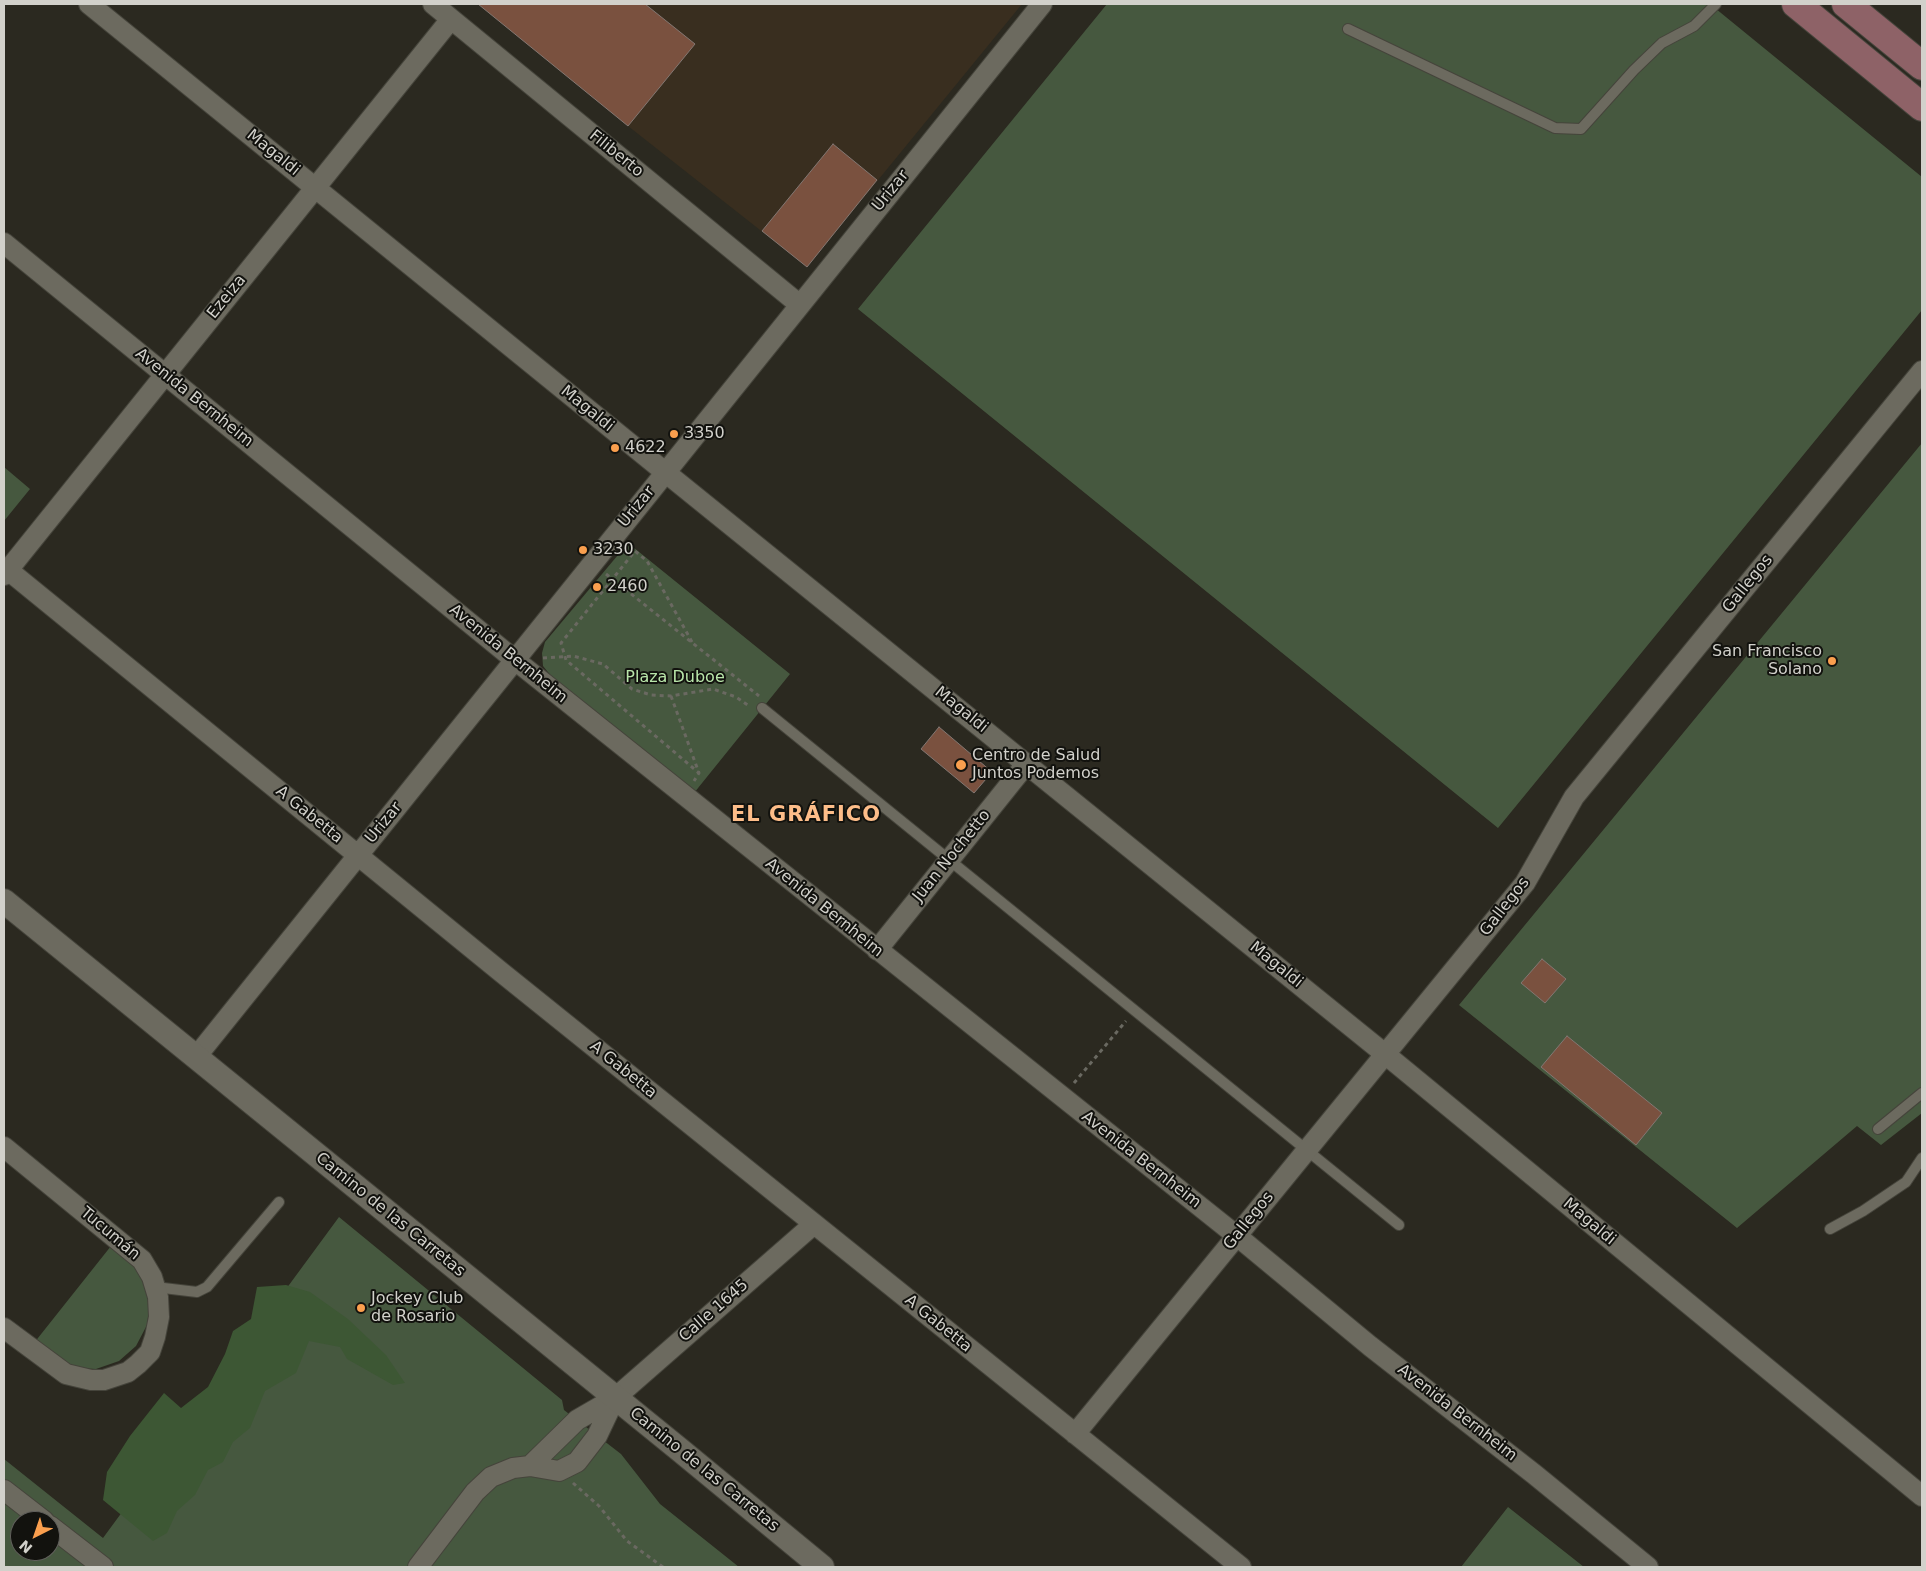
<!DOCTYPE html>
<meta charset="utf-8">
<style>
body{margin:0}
#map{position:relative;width:1926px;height:1571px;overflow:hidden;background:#2b2920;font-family:"DejaVu Sans",sans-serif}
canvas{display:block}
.frame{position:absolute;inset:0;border:5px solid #d2d1cb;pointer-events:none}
.north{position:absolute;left:10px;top:1511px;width:50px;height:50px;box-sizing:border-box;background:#12120e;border:1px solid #5f5e5a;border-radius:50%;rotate:221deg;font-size:14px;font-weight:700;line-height:20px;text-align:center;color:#d2d1cb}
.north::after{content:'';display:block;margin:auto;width:18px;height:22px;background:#fa9f4e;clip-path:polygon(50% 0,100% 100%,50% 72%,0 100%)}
</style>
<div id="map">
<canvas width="1926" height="1571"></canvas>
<div class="frame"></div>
<div class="north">N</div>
</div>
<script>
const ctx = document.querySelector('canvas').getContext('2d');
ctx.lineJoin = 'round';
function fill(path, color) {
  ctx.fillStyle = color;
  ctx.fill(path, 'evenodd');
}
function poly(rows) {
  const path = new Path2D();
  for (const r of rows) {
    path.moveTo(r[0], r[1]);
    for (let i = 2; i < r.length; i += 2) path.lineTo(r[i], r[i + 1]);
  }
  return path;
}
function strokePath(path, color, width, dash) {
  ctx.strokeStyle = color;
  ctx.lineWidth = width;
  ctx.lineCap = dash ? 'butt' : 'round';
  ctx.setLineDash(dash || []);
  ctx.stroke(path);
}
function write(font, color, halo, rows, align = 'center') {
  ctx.font = font + ' "DejaVu Sans",sans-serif';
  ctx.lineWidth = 4;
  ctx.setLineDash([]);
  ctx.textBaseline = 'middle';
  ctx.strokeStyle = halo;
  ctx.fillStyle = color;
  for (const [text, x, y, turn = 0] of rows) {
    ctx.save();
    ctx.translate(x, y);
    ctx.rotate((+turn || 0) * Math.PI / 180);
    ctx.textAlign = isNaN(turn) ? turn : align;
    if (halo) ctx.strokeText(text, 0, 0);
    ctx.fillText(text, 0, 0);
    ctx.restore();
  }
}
const commercial = poly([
 [478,4,1022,4,807,267,628,126]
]);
const green = poly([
 [1107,4,1710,4,1922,177,1922,310,1498,828,858,309],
 [1922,443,1922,1113,1881,1145,1857,1126,1737,1228,1459,1005],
 [4,467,30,489,4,521],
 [628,543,790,674,694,793,551,676,543,666,542,653,545,642],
 [339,1217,562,1400,564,1410,621,1454,660,1504,739,1567,4,1567,4,1459,103,1538],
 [20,1521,50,1521,50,1551,20,1551],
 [111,1246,130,1260,144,1279,150,1302,147,1325,136,1346,119,1361,96,1369,73,1368,34,1343],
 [1508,1507,1584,1567,1461,1567]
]);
const forest = poly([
 [286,1285,310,1292,348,1319,386,1355,405,1383,393,1385,347,1359,340,1347,309,1341,296,1373,265,1391,250,1428,233,1442,223,1462,208,1470,195,1495,177,1511,167,1533,153,1541,103,1500,107,1472,130,1436,164,1393,181,1408,208,1387,225,1354,233,1331,251,1319,257,1287]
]);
const building = poly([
 [478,4,645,4,695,44,628,126,478,4],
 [833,144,877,180,807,267,762,231,833,144],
 [939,727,992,772,974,793,921,749,939,727],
 [1542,959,1566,979,1545,1003,1521,983,1542,959],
 [1567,1036,1662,1113,1636,1145,1541,1067,1567,1036]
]);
const path = poly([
 [606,574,759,696],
 [692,642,647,561,635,551,561,643,566,660,699,773],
 [543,658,573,656,603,664,632,689,651,695,671,696,713,689,736,697,749,706],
 [671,696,699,773,694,781],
 [1074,1083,1126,1021],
 [573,1483,599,1506,627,1541,663,1567]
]);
const service = poly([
 [1348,29,1555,128,1581,129,1634,70,1662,43,1694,26,1716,4],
 [762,708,1399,1225],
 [1878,1129,1922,1093],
 [1830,1229,1863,1211,1906,1182,1922,1158],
 [155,1287,197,1292,207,1287,279,1202]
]);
const minor = poly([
 [89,4,665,472,1385,1054,1922,1496],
 [433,4,800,305],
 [4,243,515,660,1237,1236,1370,1346,1534,1474,1648,1567],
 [8,570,501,972,1241,1567],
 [4,575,451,19],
 [877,950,1027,763],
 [196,1057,1042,4],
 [4,1147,142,1260,152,1277,158,1297,159,1317,155,1337,150,1352,138,1364,128,1372,104,1380,91,1380,66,1374,4,1328],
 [1075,1434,1525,883,1574,797,1922,371],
 [530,1466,577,1420,615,1398,814,1224],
 [4,1490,44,1521],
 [50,1526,103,1567],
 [418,1567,475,1492,491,1477,513,1468,530,1466,559,1471,577,1462,597,1436,615,1398]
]);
const tertiary = poly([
 [4,901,680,1450,822,1567]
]);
const secondary = poly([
 [1796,4,1922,107],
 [1846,4,1922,66]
]);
const markers = [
 [674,434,5,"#fa9f4e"],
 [615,448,5,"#fa9f4e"],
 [583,550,5,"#fa9f4e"],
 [597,587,5,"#fa9f4e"],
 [1832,661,5,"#fa9f4e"],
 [961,765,6,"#fa9f4e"],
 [361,1308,5,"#fa9f4e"]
];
const streetNames = [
 ["Magaldi",273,153,39],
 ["Filiberto",616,154,39],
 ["Urizar",891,191,-51],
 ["Ezeiza",227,297,-51],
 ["Avenida Bernheim",194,398,39],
 ["Magaldi",587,409,39],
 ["Urizar",637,507,-51],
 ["Gallegos",1748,584,-51],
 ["Avenida Bernheim",508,654,39],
 ["Magaldi",961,710,39],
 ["A Gabetta",309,815,39],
 ["Urizar",384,823,-51],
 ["Juan Nochetto",952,856,-51],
 ["Gallegos",1505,907,-52],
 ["Avenida Bernheim",824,908,39],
 ["Magaldi",1276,965,39],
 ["A Gabetta",623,1070,39],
 ["Avenida Bernheim",1141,1160,38],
 ["Camino de las Carretas",390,1215,39],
 ["Gallegos",1249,1221,-51],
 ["Magaldi",1589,1222,40],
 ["Tucumán",110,1234,40],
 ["Calle 1645",714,1311,-41],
 ["A Gabetta",938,1324,39],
 ["Avenida Bernheim",1457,1413,38],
 ["Camino de las Carretas",704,1470,39]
];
const poiNames = [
 ["3350",684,434],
 ["4622",625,448],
 ["3230",593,550],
 ["2460",607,587],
 ["San Francisco",1822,652,"right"],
 ["Solano",1822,670,"right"],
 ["Centro de Salud",972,756],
 ["Juntos Podemos",972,774],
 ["Jockey Club",371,1299],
 ["de Rosario",371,1317]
];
const parkNames = [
 ["Plaza Duboe",675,678]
];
const districtNames = [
 ["EL GRÁFICO",806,816]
];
fill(commercial, '#392e1f');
fill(green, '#46583f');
fill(forest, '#3d5734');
fill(building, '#7a513f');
strokePath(building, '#837772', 1);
strokePath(service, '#45443b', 12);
strokePath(minor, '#45443b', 22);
strokePath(tertiary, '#45443b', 26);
strokePath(secondary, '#45443b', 30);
strokePath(path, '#6a6961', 3, [4, 4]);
strokePath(service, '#6c6a5f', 10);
strokePath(minor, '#6c6a5f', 20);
strokePath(tertiary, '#6c6a5f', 24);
strokePath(secondary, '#8e6267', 28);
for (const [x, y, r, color] of markers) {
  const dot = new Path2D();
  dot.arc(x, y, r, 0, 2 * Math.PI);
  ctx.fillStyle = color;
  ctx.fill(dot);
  strokePath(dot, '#12120e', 2);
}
write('16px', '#d2d1cb', '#12120e', streetNames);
write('16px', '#d2d1cb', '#12120e', poiNames, 'left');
write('16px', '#b9e6aa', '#12120e', parkNames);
ctx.letterSpacing = '1px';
write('bold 21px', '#fdbd89', '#12120e', districtNames);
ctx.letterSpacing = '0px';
</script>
